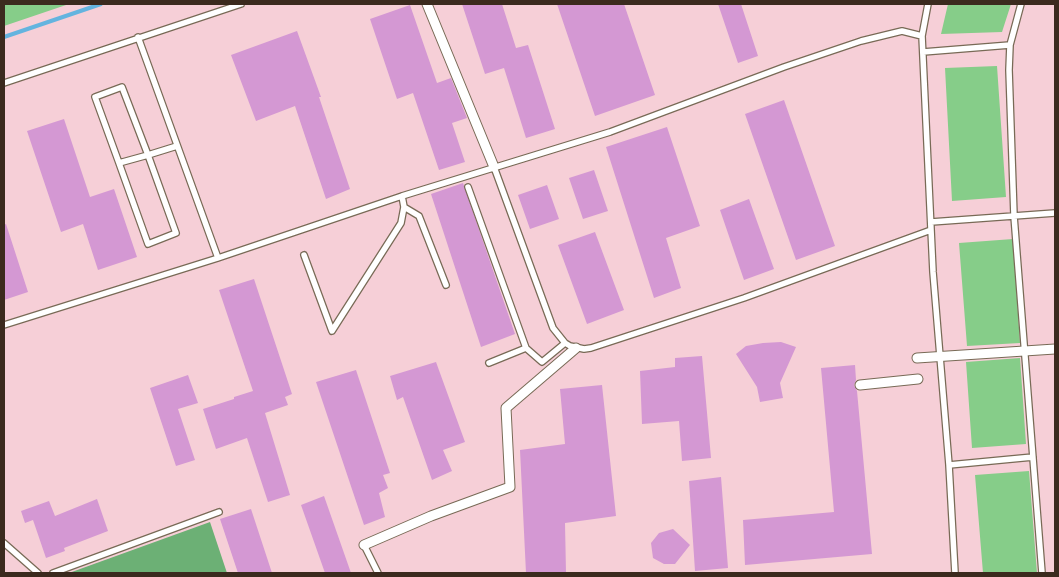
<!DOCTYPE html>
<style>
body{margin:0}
#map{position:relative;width:1059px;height:577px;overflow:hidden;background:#e9e1bd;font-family:"IM FELL Double Pica",serif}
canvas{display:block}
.frame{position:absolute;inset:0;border:5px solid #3b2a1e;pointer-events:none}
</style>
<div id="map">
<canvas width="1059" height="577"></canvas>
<div class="frame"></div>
</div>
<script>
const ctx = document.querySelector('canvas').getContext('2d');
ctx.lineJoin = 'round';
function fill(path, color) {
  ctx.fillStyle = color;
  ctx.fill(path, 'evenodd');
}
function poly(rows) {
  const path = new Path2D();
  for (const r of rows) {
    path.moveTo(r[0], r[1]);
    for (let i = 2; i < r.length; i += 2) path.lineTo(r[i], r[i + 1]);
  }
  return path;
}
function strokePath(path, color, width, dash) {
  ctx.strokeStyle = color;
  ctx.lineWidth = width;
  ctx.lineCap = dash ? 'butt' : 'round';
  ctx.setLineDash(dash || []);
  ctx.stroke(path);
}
const built = poly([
 [4,4,1055,4,1055,573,4,573]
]);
const green = poly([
 [4,4,69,4,4,26],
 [948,4,1011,4,1002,32,941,34],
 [997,66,1006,197,952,201,945,68],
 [1013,239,1020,343,967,346,959,243],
 [1020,358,1026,444,972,448,966,362],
 [1029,471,1037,573,983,573,975,475]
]);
const forest = poly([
 [210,522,227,573,69,573]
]);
const stream = poly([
 [4,37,101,4]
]);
const building = poly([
 [462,4,502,4,516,48,528,45,555,129,526,138,504,68,485,74],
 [557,4,624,4,655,95,595,116],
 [718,4,741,4,758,56,738,63],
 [410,5,437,83,451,78,467,118,452,123,465,162,439,170,413,93,397,99,370,19],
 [297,31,321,97,319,97,350,189,326,199,295,106,256,121,231,55],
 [784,100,835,246,796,260,745,114],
 [64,119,90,197,114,189,137,257,98,270,83,224,61,232,27,131],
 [667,127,700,226,666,238,681,288,654,298,606,147],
 [594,170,608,211,583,219,569,178],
 [463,183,515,334,481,347,431,194],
 [547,185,559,219,530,229,518,195],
 [749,199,774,269,744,280,720,210],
 [6,224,28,292,4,300,4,225],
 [595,232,624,310,587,324,558,245],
 [254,279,292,394,285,397,288,405,265,413,290,495,268,502,247,438,216,449,203,409,234,399,234,397,253,391,219,290],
 [781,342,796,347,780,383,783,398,760,402,757,387,736,354,746,346,763,343],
 [702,356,711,458,682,461,679,421,642,424,640,371,675,367,675,358],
 [436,362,465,442,443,450,452,471,432,480,403,397,397,400,390,376],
 [855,365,856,380,854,385,857,391,872,554,745,565,743,520,834,512,821,368],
 [356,370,390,473,383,475,388,488,379,493,385,517,364,525,316,382],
 [188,375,198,403,178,409,195,460,176,466,150,388],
 [602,385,616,516,565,523,566,573,526,573,520,450,565,444,560,389],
 [721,477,728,568,695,571,689,481],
 [324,496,351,573,325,573,301,505],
 [97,499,108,531,64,548,65,551,46,558,33,520,25,523,21,511,49,501,55,516],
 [251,509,272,573,238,573,220,519],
 [673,529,690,545,675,564,664,564,653,558,651,543,659,533]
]);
const service = poly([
 [928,4,922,36,933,272,949,465,955,573],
 [1021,4,1010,45,1009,70,1014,216,1042,573],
 [138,37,218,258],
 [923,52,1010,45],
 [4,83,241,4],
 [119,163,95,97,122,87,148,155,176,233,148,244,119,163,148,155,177,146],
 [494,167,553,328,565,343,570,346,584,349,591,348,744,298,931,230],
 [468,187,526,348,542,362,565,343],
 [404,207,419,216,446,285],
 [931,222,1055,213],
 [304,255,332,331,401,223,404,207,402,196],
 [4,325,218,258,402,196,610,132,784,67,861,41,902,31,922,36],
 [489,363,526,348],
 [949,465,1033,457],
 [4,543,38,573],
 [364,545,378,573],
 [53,573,219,512]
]);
const pedestrian = poly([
 [427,4,494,167],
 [917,358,1055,349],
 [860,385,918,379],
 [364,545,431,516,510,487,506,408,576,348]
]);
fill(built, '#f6cfd7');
fill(green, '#86cd89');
fill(forest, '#6cb075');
strokePath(stream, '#64b4df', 4);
fill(building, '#d498d3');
strokePath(service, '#786a56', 8);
strokePath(pedestrian, '#786a56', 11);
strokePath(service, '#fff', 5.5);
strokePath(pedestrian, '#fff', 9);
</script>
